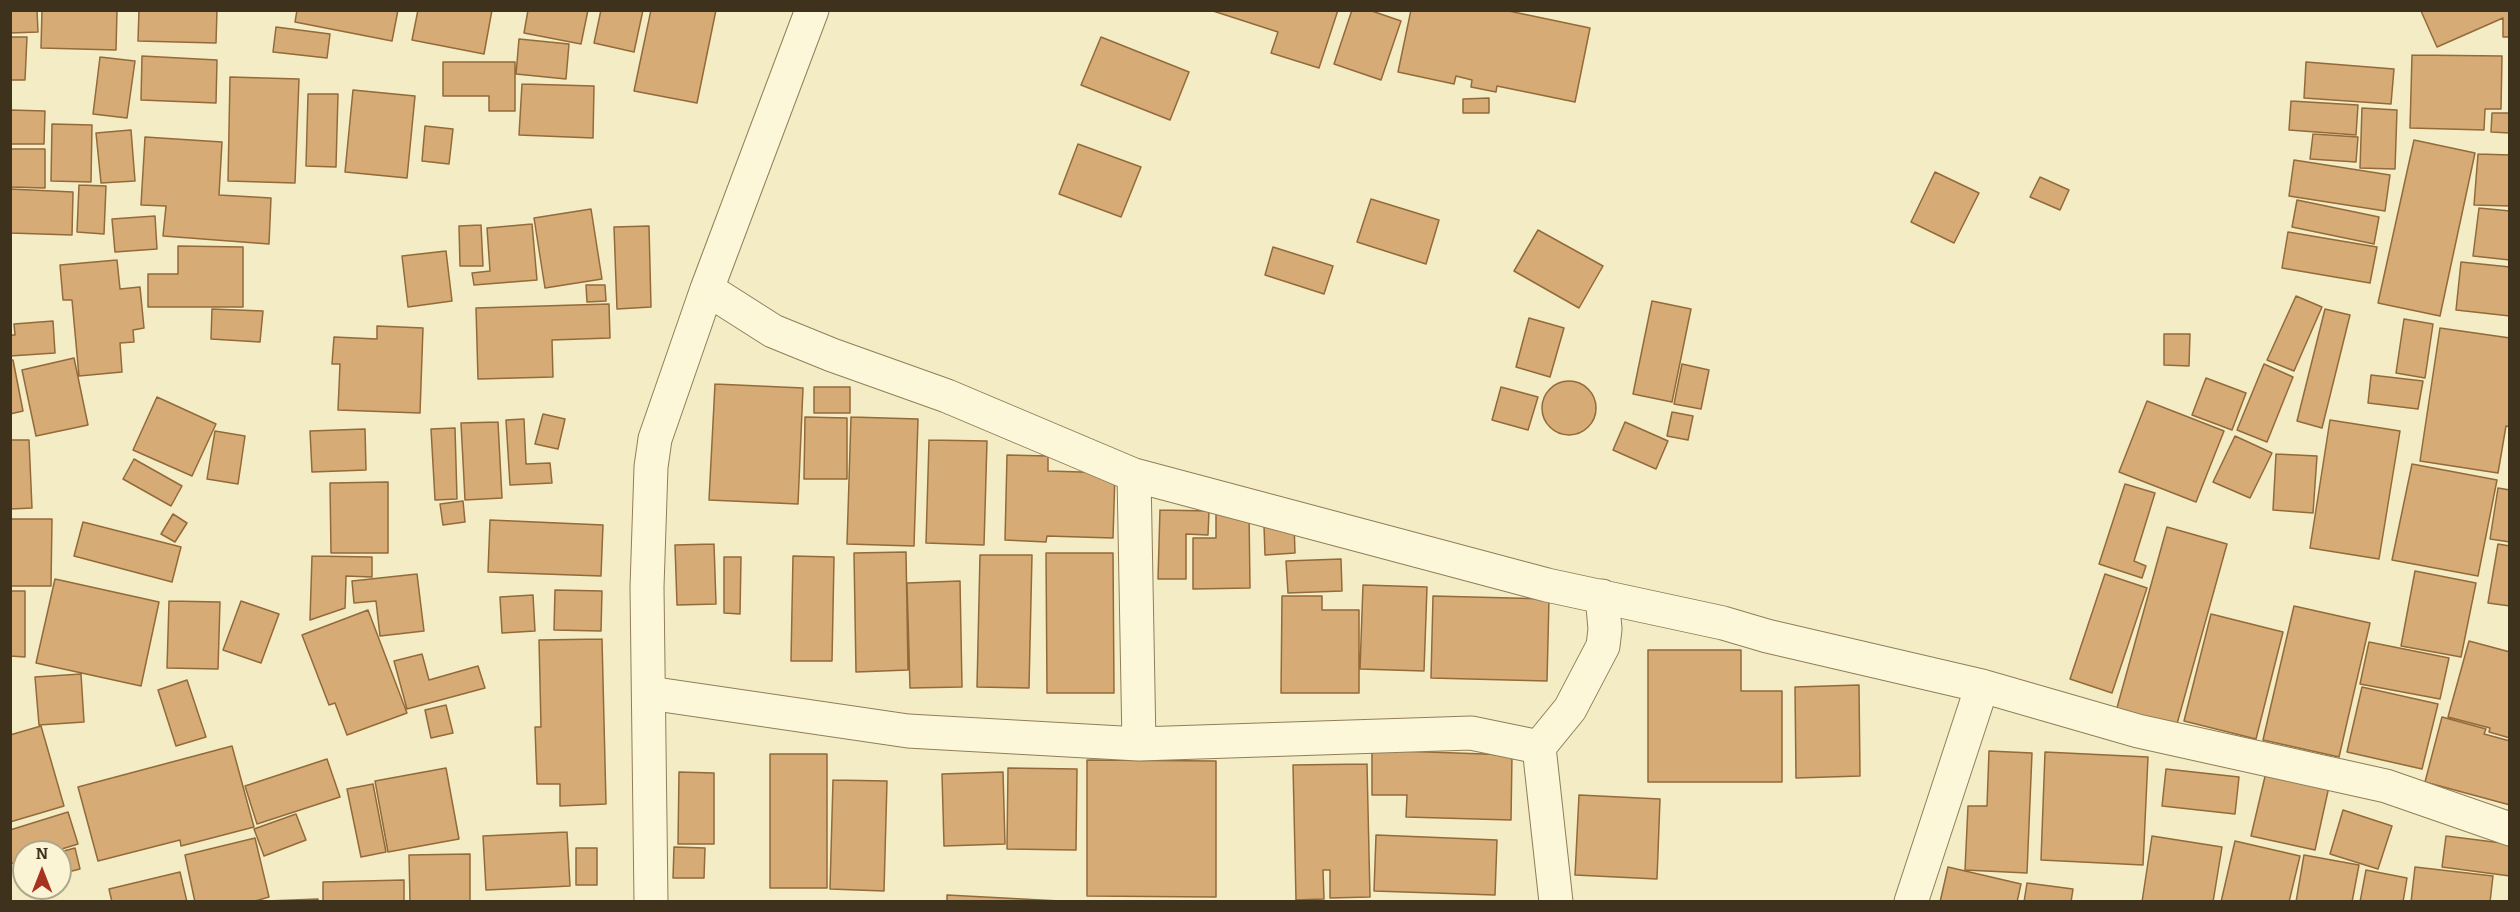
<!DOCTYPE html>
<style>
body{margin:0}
#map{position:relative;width:2520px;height:912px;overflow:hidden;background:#f3ecc4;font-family:Bitter,serif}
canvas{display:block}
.frame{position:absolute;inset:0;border:12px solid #3f321d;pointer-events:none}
.north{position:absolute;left:12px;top:840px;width:60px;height:60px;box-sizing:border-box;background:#faf4d5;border:2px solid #afa68b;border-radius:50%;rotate:0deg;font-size:16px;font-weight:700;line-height:24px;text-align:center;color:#3f321d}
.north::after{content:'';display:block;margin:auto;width:21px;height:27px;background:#a73220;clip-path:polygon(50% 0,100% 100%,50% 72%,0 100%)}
</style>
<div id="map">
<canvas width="2520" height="912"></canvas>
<div class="frame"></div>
<div class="north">N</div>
</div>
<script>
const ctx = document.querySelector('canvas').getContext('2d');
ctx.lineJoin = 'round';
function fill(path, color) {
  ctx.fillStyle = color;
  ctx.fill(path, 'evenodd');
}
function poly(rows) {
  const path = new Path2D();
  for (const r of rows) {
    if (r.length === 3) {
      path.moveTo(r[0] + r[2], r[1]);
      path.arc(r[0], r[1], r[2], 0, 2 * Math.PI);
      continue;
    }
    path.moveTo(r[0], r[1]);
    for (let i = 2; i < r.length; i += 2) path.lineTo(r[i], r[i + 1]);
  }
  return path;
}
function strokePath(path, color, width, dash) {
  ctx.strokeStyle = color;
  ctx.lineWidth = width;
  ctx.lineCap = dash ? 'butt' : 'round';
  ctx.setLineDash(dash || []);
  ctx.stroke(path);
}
const building = poly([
 [10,10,37,10,38,32,10,33,10,10],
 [42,10,117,10,116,50,41,48,42,10],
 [139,10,217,10,216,43,138,41,139,10],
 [297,10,398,10,392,41,295,22,297,10],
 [418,10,492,10,484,54,412,40,418,10],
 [528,10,588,10,581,44,524,33,528,10],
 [601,10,643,10,634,52,594,43,601,10],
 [651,10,716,10,697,103,634,91,651,10],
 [1210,10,1338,10,1319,68,1271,53,1278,32,1210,10],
 [1352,10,1369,10,1401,21,1381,80,1334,64,1352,10],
 [1411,10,1504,10,1590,28,1575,102,1497,86,1496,92,1471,87,1472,80,1456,76,1454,84,1398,72,1411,10],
 [2423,10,2510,10,2510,37,2503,37,2503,18,2437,47,2421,11,2423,10],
 [276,27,330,34,327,58,273,52,276,27],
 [10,37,27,37,25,80,10,80,10,37],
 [1101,37,1189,72,1170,120,1081,85,1101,37],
 [519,39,569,44,566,79,516,74,519,39],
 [2412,55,2502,56,2501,109,2485,109,2484,130,2410,128,2412,55],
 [142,56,217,60,216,103,141,100,142,56],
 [100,57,135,61,127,118,93,114,100,57],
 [443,62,515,62,515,111,489,111,489,96,443,96,443,62],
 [2306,62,2394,69,2391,104,2304,98,2306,62],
 [230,77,299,79,295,183,228,181,230,77],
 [522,84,594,86,593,138,519,135,522,84],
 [353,90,415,96,407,178,345,172,353,90],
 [308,94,338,94,336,167,306,166,308,94],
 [1489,98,1489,113,1463,113,1463,99,1489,98],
 [2291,101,2358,105,2356,135,2289,130,2291,101],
 [2362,108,2397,110,2395,169,2360,168,2362,108],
 [10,110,45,111,44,144,10,144,10,110],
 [2492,113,2510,113,2510,133,2491,132,2492,113],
 [52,124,92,125,91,182,51,181,52,124],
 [425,126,453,129,449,164,422,161,425,126],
 [131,130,135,181,101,183,96,133,131,130],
 [2313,134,2358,137,2356,162,2310,159,2313,134],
 [145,137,222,142,219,195,271,198,269,244,163,236,166,206,141,205,145,137],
 [2414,140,2475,153,2440,316,2378,303,2414,140],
 [1078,144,1141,167,1121,217,1059,194,1078,144],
 [10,149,45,149,45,188,10,187,10,149],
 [2478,154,2510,155,2510,206,2474,205,2478,154],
 [2294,160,2390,175,2385,211,2289,196,2294,160],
 [1935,172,1979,193,1954,243,1911,222,1935,172],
 [2040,177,2069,190,2060,210,2030,197,2040,177],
 [79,185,106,186,104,234,77,232,79,185],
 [10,189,73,192,72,235,10,233,10,189],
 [1371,199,1439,220,1426,264,1357,242,1371,199],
 [2297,200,2379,217,2374,244,2292,227,2297,200],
 [2479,208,2510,211,2510,260,2473,256,2479,208],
 [591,209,602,279,545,288,534,218,591,209],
 [155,216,157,249,115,252,112,219,155,216],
 [532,224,537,280,474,285,472,273,490,271,487,228,532,224],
 [481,225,483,266,460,266,459,226,481,225],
 [649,226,651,307,617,309,614,227,649,226],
 [1538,230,1603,266,1579,308,1514,271,1538,230],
 [2288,232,2377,247,2370,283,2282,268,2288,232],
 [178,246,243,247,243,307,148,307,148,274,178,274,178,246],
 [1273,247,1333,266,1324,294,1265,275,1273,247],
 [446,251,452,301,408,307,402,256,446,251],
 [117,260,120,289,140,287,144,328,133,330,134,342,120,343,122,372,79,376,72,300,63,300,60,265,117,260],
 [2461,262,2510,267,2510,316,2456,310,2461,262],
 [586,285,605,285,606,301,587,302,586,285],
 [2296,296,2322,307,2294,371,2267,360,2296,296],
 [1652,301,1691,309,1672,402,1633,394,1652,301],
 [609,304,610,338,552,340,553,377,478,379,476,308,609,304],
 [212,309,263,311,260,342,211,339,212,309],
 [2325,309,2350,315,2322,428,2297,421,2325,309],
 [1529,318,1564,328,1550,377,1516,367,1529,318],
 [2404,319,2433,324,2425,378,2396,373,2404,319],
 [53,321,55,353,10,356,10,335,15,335,14,324,53,321],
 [377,326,423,328,420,413,338,410,340,364,332,364,334,337,377,339,377,326],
 [2440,328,2510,338,2510,427,2506,426,2498,473,2420,461,2440,328],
 [2164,334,2190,334,2189,366,2164,365,2164,334],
 [74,358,88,425,36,436,22,370,74,358],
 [10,360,13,360,23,411,10,414,10,360],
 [1682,364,1709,370,1701,409,1674,404,1682,364],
 [2264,364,2293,377,2267,442,2237,430,2264,364],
 [2371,375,2423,381,2418,409,2368,403,2371,375],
 [2206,378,2246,393,2232,430,2192,415,2206,378],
 [1569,408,27],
 [715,384,803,388,798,504,709,500,715,384],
 [814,387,850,387,850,413,814,413,814,387],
 [1501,387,1538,397,1528,430,1492,420,1501,387],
 [157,397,216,424,192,476,133,450,157,397],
 [2147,401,2224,431,2196,502,2119,472,2147,401],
 [1672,412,1693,416,1688,440,1667,436,1672,412],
 [543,414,565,419,558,449,535,444,543,414],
 [805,417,847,418,847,479,804,479,805,417],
 [851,417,918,419,914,546,847,544,851,417],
 [524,419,526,464,550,463,552,483,510,485,506,420,524,419],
 [2330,420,2400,431,2379,559,2310,548,2330,420],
 [498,422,502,498,465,500,461,423,498,422],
 [1625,422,1668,441,1656,469,1613,450,1625,422],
 [455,428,457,499,435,500,431,429,455,428],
 [365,429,366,470,312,472,310,431,365,429],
 [215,431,245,436,238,484,207,479,215,431],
 [2235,436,2272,453,2250,498,2213,482,2235,436],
 [10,440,29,440,32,508,10,509,10,440],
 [929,440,987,441,984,545,926,543,929,440],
 [2276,454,2317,456,2313,513,2273,510,2276,454],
 [1007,455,1048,456,1048,471,1115,473,1113,538,1047,536,1046,542,1005,540,1007,455],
 [134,459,182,486,171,506,123,479,134,459],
 [2412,464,2497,480,2478,576,2392,560,2412,464],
 [388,482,388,553,331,553,330,483,388,482],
 [2125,484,2155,493,2134,561,2146,566,2142,578,2099,564,2125,484],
 [2498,488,2510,490,2510,542,2490,539,2498,488],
 [463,501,465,522,443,525,440,504,463,501],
 [1160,510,1209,511,1208,535,1186,534,1186,579,1158,579,1160,510],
 [1216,510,1249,510,1250,588,1193,589,1193,538,1216,538,1216,510],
 [173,514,187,523,175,542,161,534,173,514],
 [10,519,52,519,51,586,10,586,10,519],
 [490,520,603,525,601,576,488,572,490,520],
 [83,522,181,547,172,582,74,556,83,522],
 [1294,523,1295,553,1265,555,1264,525,1294,523],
 [2167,527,2227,544,2175,731,2115,715,2167,527],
 [714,544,716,604,677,605,675,545,714,544],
 [2498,544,2510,546,2510,606,2488,603,2498,544],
 [906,552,908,670,856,672,854,553,906,552],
 [1046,553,1113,553,1114,693,1047,693,1046,553],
 [980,555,1032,555,1029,688,977,687,980,555],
 [312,556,372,557,372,577,346,576,345,608,310,620,312,556],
 [793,556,834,557,832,661,791,661,793,556],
 [724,557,741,557,740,614,724,613,724,557],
 [1341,559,1342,591,1288,593,1286,561,1341,559],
 [2415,571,2476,583,2461,657,2401,646,2415,571],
 [417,574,424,631,380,636,376,601,354,603,352,581,417,574],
 [2105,574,2147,588,2112,693,2070,679,2105,574],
 [55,579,159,602,141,686,36,663,55,579],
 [960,581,962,687,910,688,907,583,960,581],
 [1363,585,1427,587,1424,671,1360,669,1363,585],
 [555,590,602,591,601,631,554,630,555,590],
 [10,591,25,591,25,657,10,656,10,591],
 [533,595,535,631,502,633,500,597,533,595],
 [1282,596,1322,596,1322,610,1359,610,1359,693,1281,693,1282,596],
 [1433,596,1549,599,1547,681,1431,678,1433,596],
 [169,601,220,602,218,669,167,668,169,601],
 [241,601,279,614,261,663,223,650,241,601],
 [2294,606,2370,623,2339,757,2263,740,2294,606],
 [368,610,407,713,347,735,335,703,329,705,302,635,368,610],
 [2211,614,2283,632,2256,739,2184,721,2211,614],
 [602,639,606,804,560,806,560,784,537,784,535,727,541,727,539,640,602,639],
 [2469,641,2510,652,2510,738,2489,732,2490,728,2448,717,2469,641],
 [2369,642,2449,658,2440,699,2360,684,2369,642],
 [1648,650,1741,650,1741,691,1782,691,1782,782,1648,782,1648,650],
 [422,654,429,680,478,666,485,688,407,709,394,661,422,654],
 [81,674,84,722,39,725,35,677,81,674],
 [187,680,206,737,176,746,158,690,187,680],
 [1859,685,1860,776,1796,778,1795,687,1859,685],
 [2362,687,2438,704,2422,769,2347,752,2362,687],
 [446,705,453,733,431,738,425,710,446,705],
 [2442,717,2486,729,2484,734,2510,741,2510,805,2425,782,2442,717],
 [41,726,64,806,10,822,10,735,41,726],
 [232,746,254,827,181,846,180,840,98,861,78,787,232,746],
 [1372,750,1512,755,1511,820,1406,817,1407,795,1372,795,1372,750],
 [1989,751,2032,753,2027,873,1965,870,1968,806,1987,806,1989,751],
 [2045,752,2148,757,2143,865,2041,860,2045,752],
 [770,754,827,754,827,888,770,888,770,754],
 [327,759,340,797,257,824,245,786,327,759],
 [1087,760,1216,761,1216,897,1087,896,1087,760],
 [1367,764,1370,897,1330,898,1330,870,1323,870,1324,899,1296,900,1293,765,1367,764],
 [446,768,459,839,388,852,375,781,446,768],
 [1008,768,1077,769,1076,850,1007,849,1008,768],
 [2267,768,2330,782,2315,850,2251,836,2267,768],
 [2166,769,2239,777,2235,814,2162,806,2166,769],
 [679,772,714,773,714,844,678,844,679,772],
 [1003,772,1005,844,944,846,942,774,1003,772],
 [833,780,887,781,884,891,830,889,833,780],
 [373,784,386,852,361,857,347,789,373,784],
 [1579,795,1660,799,1657,879,1575,875,1579,795],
 [2343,810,2392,826,2378,869,2330,854,2343,810],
 [68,812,78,844,52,852,24,852,24,860,10,864,10,830,68,812],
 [296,814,306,840,264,856,254,829,296,814],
 [567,832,570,886,486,890,483,836,567,832],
 [1376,835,1497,840,1495,895,1374,891,1376,835],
 [2152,836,2222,847,2213,902,2142,902,2152,836],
 [2446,836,2510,844,2510,876,2442,867,2446,836],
 [255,838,269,897,252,902,195,902,185,855,255,838],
 [2235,841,2300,856,2289,902,2221,902,2235,841],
 [674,847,705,848,704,878,673,878,674,847],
 [75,848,80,869,60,874,60,852,75,848],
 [576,848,597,848,597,885,576,885,576,848],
 [470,854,470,902,410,902,409,855,470,854],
 [2304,855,2359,865,2352,902,2296,902,2304,855],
 [1948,867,2021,884,2017,902,1940,902,1948,867],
 [2415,867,2493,876,2490,902,2411,902,2415,867],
 [2366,870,2407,878,2403,902,2360,902,2366,870],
 [180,872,187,902,112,902,109,889,180,872],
 [404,880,404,902,323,902,323,882,404,880],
 [2027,883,2073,889,2071,902,2024,902,2027,883],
 [947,895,1079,902,947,902,947,895],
 [318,899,318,902,267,902,267,901,318,899]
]);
const minor = poly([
 [812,10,707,289,773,331,832,355,947,396,1134,475,1547,585,1723,623,1767,636,1982,686,2138,731,2386,786,2510,829],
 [1134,475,1139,744],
 [649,693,908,731,1139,744,1471,733,1539,747,1570,709,1603,646,1605,629,1602,596],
 [1539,747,1556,902],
 [651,902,647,587,651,467,655,439,707,289],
 [1911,902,1982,686]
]);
fill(building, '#d6ab76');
strokePath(building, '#936a3a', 1.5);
strokePath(minor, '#917e58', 35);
strokePath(minor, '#fcf7d9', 33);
</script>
